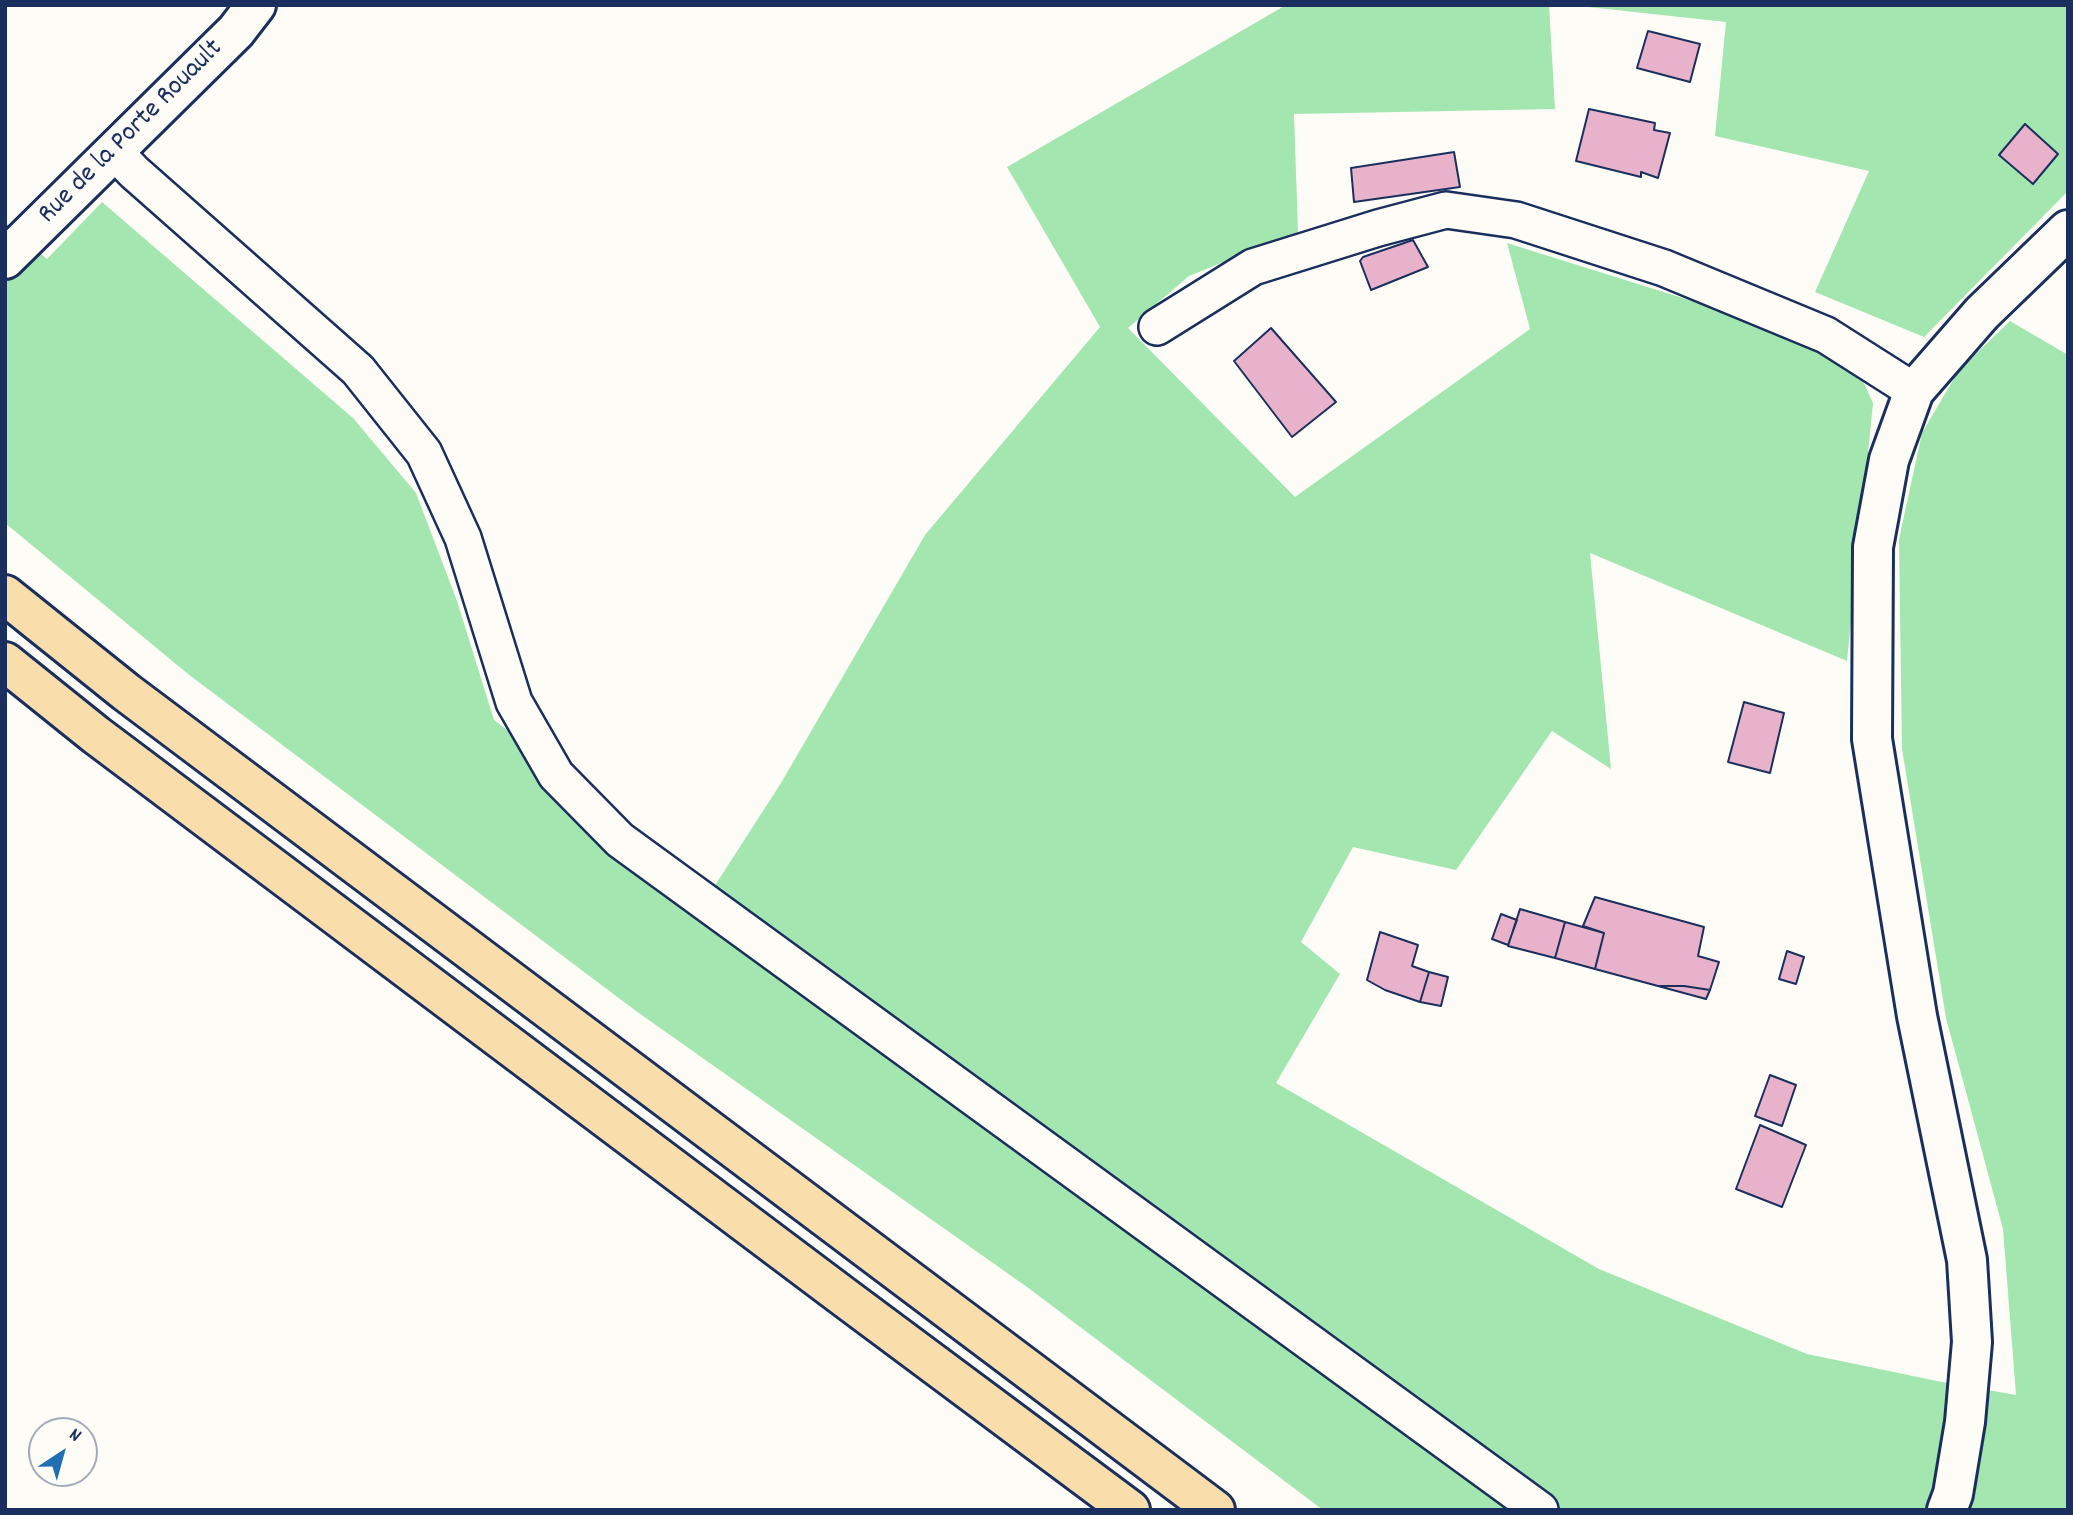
<!DOCTYPE html>
<style>
body{margin:0}
#map{position:relative;width:2073px;height:1515px;overflow:hidden;background:#fdfcf7;font-family:Dekko,sans-serif}
canvas{display:block}
.frame{position:absolute;inset:0;border:7px solid #1b2f5e;pointer-events:none}
.north{position:absolute;left:28px;top:1417px;width:70px;height:70px;box-sizing:border-box;background:#fdfcf7;border:2px solid #a3aaba;border-radius:50%;rotate:36deg;font-size:19px;font-weight:700;line-height:28px;text-align:center;color:#1b2f5e}
.north::after{content:'';display:block;margin:auto;width:24px;height:32px;background:#1f6fb2;clip-path:polygon(50% 0,100% 100%,50% 72%,0 100%)}
</style>
<div id="map">
<canvas width="2073" height="1515"></canvas>
<div class="frame"></div>
<div class="north">N</div>
</div>
<script>
const ctx = document.querySelector('canvas').getContext('2d');
ctx.lineJoin = 'round';
function fill(path, color) {
  ctx.fillStyle = color;
  ctx.fill(path, 'evenodd');
}
function poly(rows) {
  const path = new Path2D();
  for (const r of rows) {
    path.moveTo(r[0], r[1]);
    for (let i = 2; i < r.length; i += 2) path.lineTo(r[i], r[i + 1]);
  }
  return path;
}
function strokePath(path, color, width, dash) {
  ctx.strokeStyle = color;
  ctx.lineWidth = width;
  ctx.lineCap = dash ? 'butt' : 'round';
  ctx.setLineDash(dash || []);
  ctx.stroke(path);
}
function write(font, color, halo, rows, align = 'center') {
  ctx.font = font + ' Dekko,sans-serif';
  ctx.lineWidth = 5;
  ctx.setLineDash([]);
  ctx.textBaseline = 'middle';
  ctx.strokeStyle = halo;
  ctx.fillStyle = color;
  for (const [text, x, y, turn = 0] of rows) {
    ctx.save();
    ctx.translate(x, y);
    ctx.rotate((+turn || 0) * Math.PI / 180);
    ctx.textAlign = isNaN(turn) ? turn : align;
    if (halo) ctx.strokeText(text, 0, 0);
    ctx.fillText(text, 0, 0);
    ctx.restore();
  }
}
const green = poly([
 [1286,5,1549,5,1555,109,1294,114,1298,232,1189,276,1128,328,1295,497,1530,329,1507,243,1705,305,1819,351,1861,377,1873,403,1847,661,1590,553,1611,769,1552,731,1456,870,1353,847,1301,942,1340,974,1276,1083,1599,1269,1807,1354,1937,1381,2016,1395,2003,1229,1946,1018,1902,749,1899,539,1922,433,1959,370,2010,321,2068,355,2068,1510,1323,1510,1027,1287,636,1011,188,674,5,523,5,222,47,259,102,202,353,418,416,493,457,601,494,720,712,890,781,783,925,535,1100,327,1007,167],
 [1570,5,2068,5,2068,191,1924,337,1815,292,1869,171,1715,136,1726,22]
]);
const building = poly([
 [1648,31,1700,44,1690,82,1637,68,1648,31],
 [1589,109,1655,123,1654,130,1670,133,1658,178,1641,172,1641,177,1576,161,1589,109],
 [2025,124,2058,154,2033,184,1999,155,2025,124],
 [1454,152,1460,187,1354,202,1351,168,1454,152],
 [1413,240,1428,267,1371,290,1360,261,1363,257,1413,240],
 [1271,328,1336,402,1292,437,1234,361,1271,328],
 [1744,702,1784,713,1770,773,1728,762,1744,702],
 [1595,897,1704,927,1698,956,1719,962,1710,990,1684,986,1658,986,1595,969,1604,933,1583,926,1595,897],
 [1520,909,1565,922,1555,958,1508,946,1520,909],
 [1501,914,1517,920,1508,945,1492,939,1501,914],
 [1565,922,1604,933,1595,969,1555,958,1565,922],
 [1380,932,1418,945,1412,966,1429,972,1420,1002,1385,990,1367,980,1380,932],
 [1787,951,1804,957,1796,984,1779,979,1787,951],
 [1429,972,1448,977,1441,1006,1420,1002,1429,972],
 [1658,986,1684,986,1710,990,1706,999,1658,986],
 [1770,1075,1796,1085,1782,1126,1755,1116,1770,1075],
 [1760,1125,1806,1145,1782,1207,1736,1189,1760,1125]
]);
const street = poly([
 [115,152,134,172,358,370,424,453,463,538,514,702,556,775,620,840,1540,1510],
 [1157,327,1253,267,1378,228,1446,210,1516,220,1664,268,1826,335,1914,391]
]);
const secondary = poly([
 [5,259,236,31,256,5],
 [1947,1510,1953,1494,1965,1422,1972,1342,1967,1260,1917,1016,1872,739,1873,547,1889,460,1914,391,1982,313,2068,230]
]);
const highway = poly([
 [5,595,126,692,1215,1510],
 [5,662,96,735,844,1297,1130,1510]
]);
const streetNames = [
 ["Rue de la Porte Rouault",132,133,-45]
];
fill(green, '#a4e6af');
fill(building, '#e8b2ca');
strokePath(building, '#1b2f5e', 2);
strokePath(street, '#1b2f5e', 40);
strokePath(secondary, '#1b2f5e', 44);
strokePath(highway, '#1b2f5e', 44);
strokePath(street, '#fdfcf7', 35);
strokePath(secondary, '#fdfcf7', 38);
strokePath(highway, '#f9deab', 38);
write('28px', '#1b2f5e', '#fdfcf7', streetNames);
</script>
